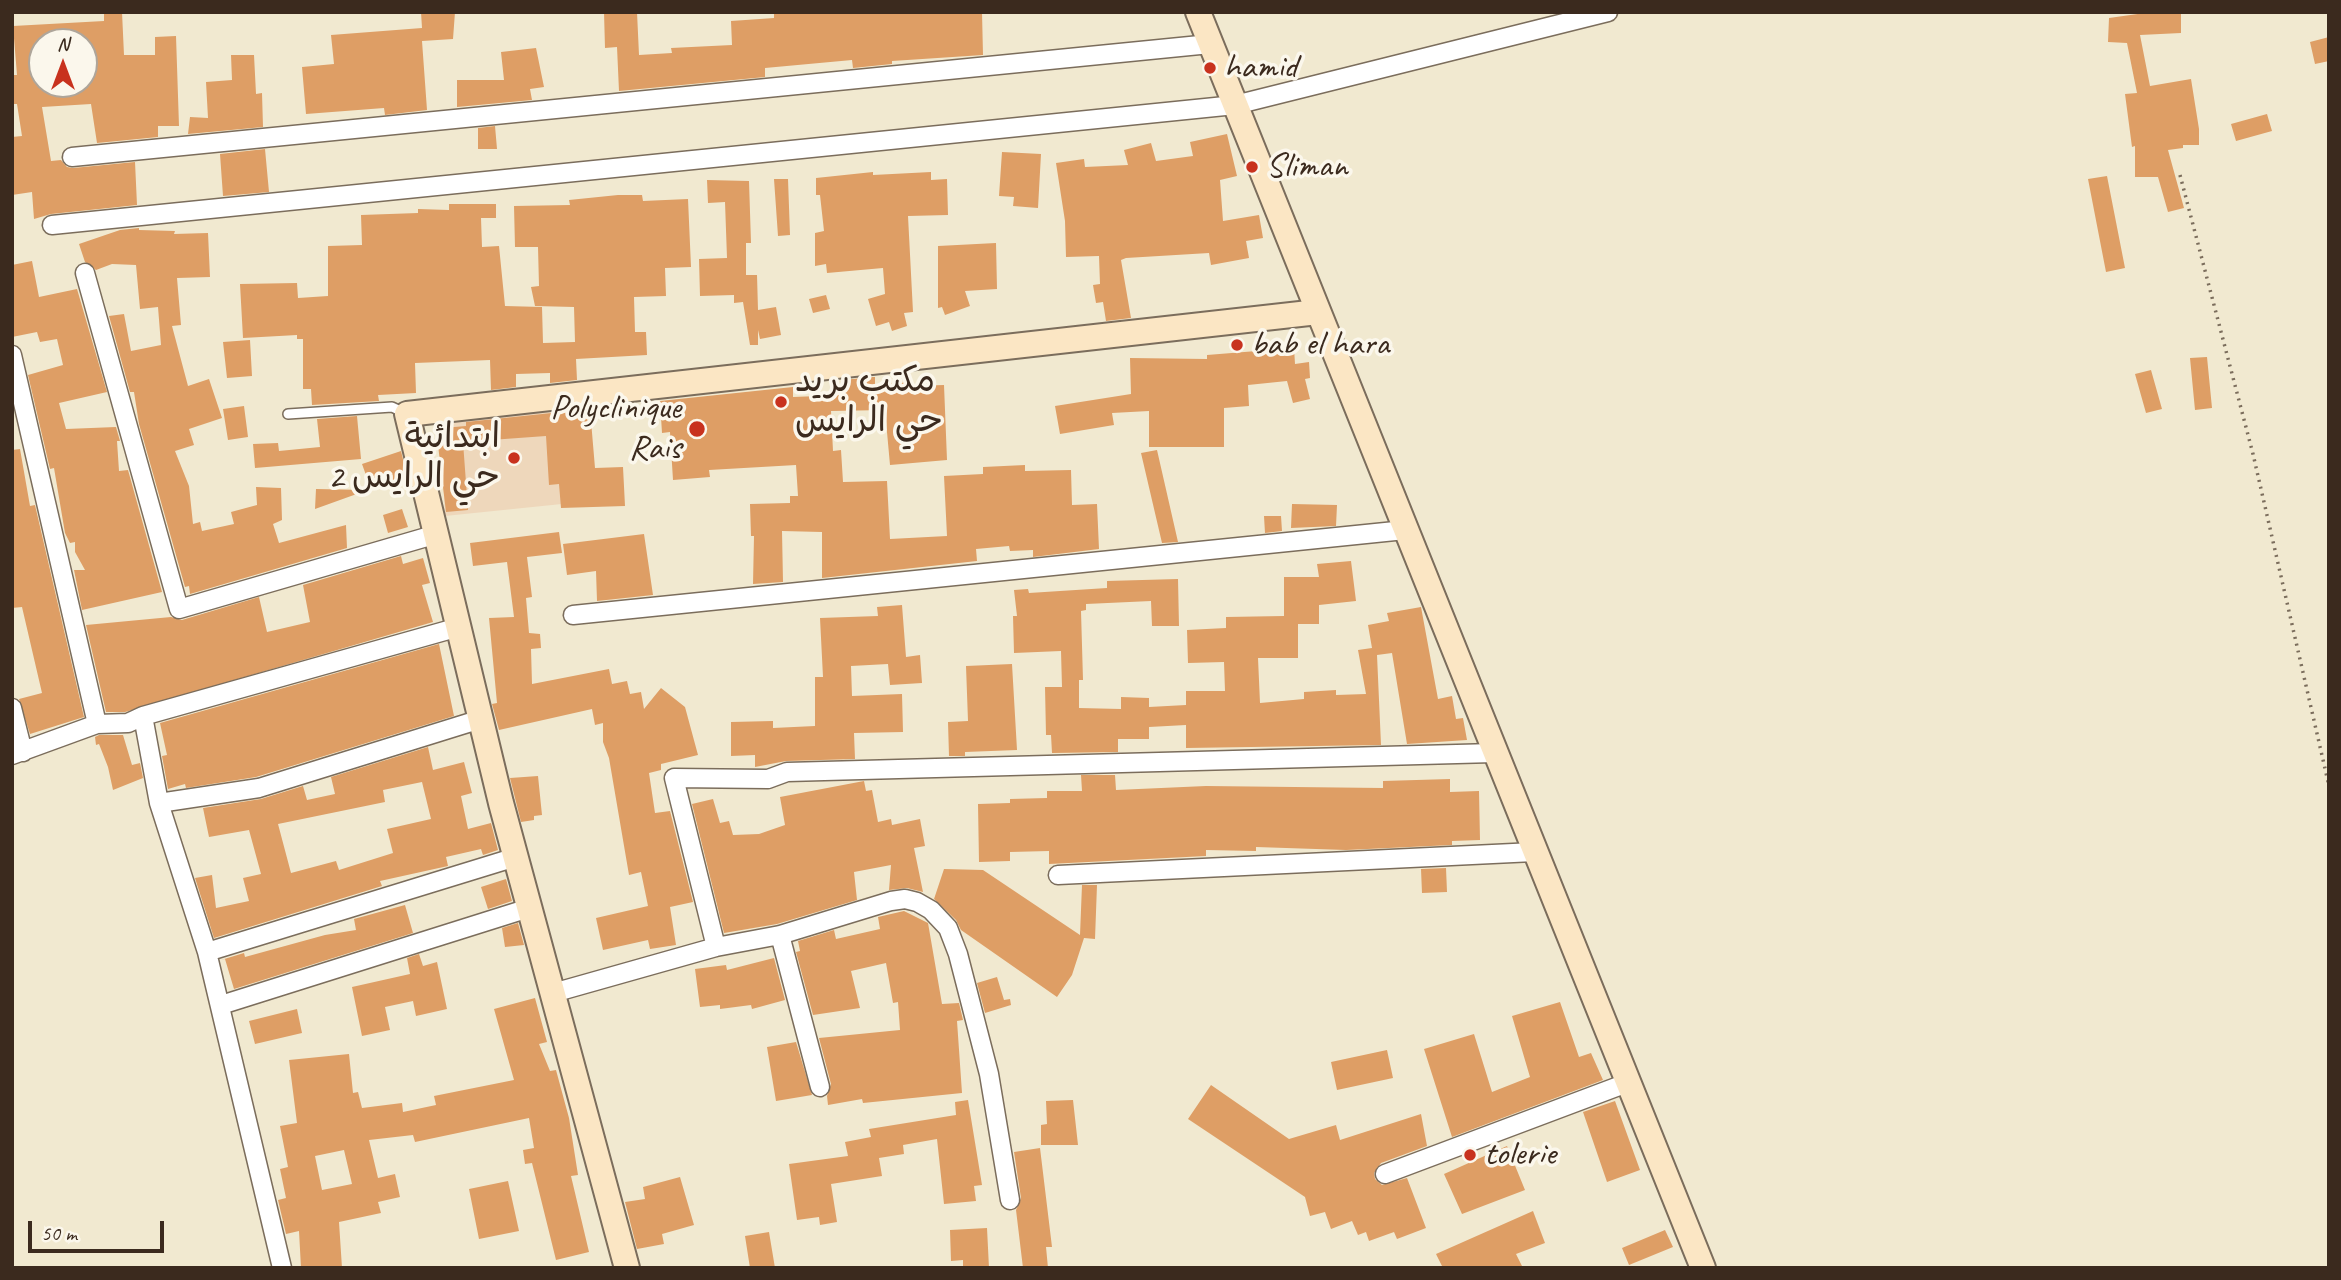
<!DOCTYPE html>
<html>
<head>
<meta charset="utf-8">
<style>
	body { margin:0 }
	#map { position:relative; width:2341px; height:1280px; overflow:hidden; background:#f1e9d0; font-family:Caveat,sans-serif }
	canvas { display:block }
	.frame { position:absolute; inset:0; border:14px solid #3b2a1e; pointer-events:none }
	.north { position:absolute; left:28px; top:28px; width:70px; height:70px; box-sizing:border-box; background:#fbf7ec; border:2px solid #aea59a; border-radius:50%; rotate:0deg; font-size:19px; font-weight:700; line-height:28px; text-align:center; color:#3b2a1e }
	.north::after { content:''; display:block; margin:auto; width:24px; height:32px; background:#c8321e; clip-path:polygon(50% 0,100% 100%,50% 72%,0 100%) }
	.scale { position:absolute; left:28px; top:1221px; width:136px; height:32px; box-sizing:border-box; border:4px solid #3b2a1e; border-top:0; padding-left:9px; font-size:21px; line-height:24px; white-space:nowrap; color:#3b2a1e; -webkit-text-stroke:5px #fbf7ec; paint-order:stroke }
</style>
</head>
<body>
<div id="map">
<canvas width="2341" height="1280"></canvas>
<div class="frame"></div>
<div class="north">N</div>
<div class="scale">50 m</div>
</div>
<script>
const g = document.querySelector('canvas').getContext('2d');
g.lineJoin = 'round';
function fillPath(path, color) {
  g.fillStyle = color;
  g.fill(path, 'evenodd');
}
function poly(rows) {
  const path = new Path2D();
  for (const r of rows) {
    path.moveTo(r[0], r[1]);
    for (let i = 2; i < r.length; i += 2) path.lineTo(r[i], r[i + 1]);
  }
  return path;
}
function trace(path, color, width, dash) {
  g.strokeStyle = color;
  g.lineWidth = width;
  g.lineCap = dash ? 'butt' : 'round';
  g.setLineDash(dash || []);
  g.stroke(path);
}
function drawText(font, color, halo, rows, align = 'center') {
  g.font = font + ' Caveat,"Playpen Sans Arabic",sans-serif';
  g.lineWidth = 7;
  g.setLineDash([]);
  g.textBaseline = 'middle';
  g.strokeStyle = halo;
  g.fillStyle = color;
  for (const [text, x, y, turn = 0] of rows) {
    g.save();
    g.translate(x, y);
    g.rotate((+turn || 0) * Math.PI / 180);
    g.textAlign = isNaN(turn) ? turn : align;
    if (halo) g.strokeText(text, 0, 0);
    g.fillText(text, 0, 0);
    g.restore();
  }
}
fillPath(poly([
	[579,402,591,501,445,516,440,415]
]), '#eed7bb');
fillPath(poly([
	[122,12,124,55,155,55,155,37,176,36,179,126,158,126,158,137,97,143,91,104,42,107,51,161,61,160,67,167,73,168,135,162,137,205,51,214,34,219,32,192,12,195,12,137,22,136,17,104,14,104,13,75,17,75,13,26,104,21,104,14],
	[42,42,84,42,84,84,42,84],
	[421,12,455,12,453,39,422,41,427,110,385,115,384,108,306,114,302,67,334,64,331,35,422,28],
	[604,12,637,12,639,55,672,53,671,48,732,45,731,21,774,18,774,12,982,12,983,55,892,61,892,64,853,68,852,60,765,68,765,77,619,91,617,47,605,48],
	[2152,12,2181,12,2181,33,2140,35,2150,86,2191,79,2199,129,2199,145,2183,145,2183,148,2168,150,2184,208,2168,212,2158,177,2135,177,2135,146,2132,147,2125,94,2137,93,2127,43,2108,42,2109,18],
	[2329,37,2329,61,2315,64,2310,42],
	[536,48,544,87,530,89,532,100,457,107,457,80,504,80,501,52],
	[231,55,254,55,256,94,262,93,263,127,188,134,190,117,208,118,206,82,232,80],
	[2267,114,2272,131,2236,141,2231,124],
	[495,126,497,149,478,149,478,128],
	[1227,134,1237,176,1220,180,1223,221,1259,215,1263,238,1246,241,1249,258,1211,265,1209,253,1126,258,1121,260,1131,318,1106,321,1103,302,1096,303,1093,285,1100,284,1099,256,1066,257,1065,221,1056,163,1084,159,1085,167,1128,165,1124,150,1151,143,1156,161,1193,156,1190,142],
	[265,149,269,192,223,196,220,154],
	[1002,152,1041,154,1038,208,1013,206,1014,197,999,196],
	[873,172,873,175,931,172,931,180,947,179,948,215,908,216,913,312,904,313,907,326,892,331,889,322,876,326,868,299,885,294,883,268,827,273,826,264,815,266,815,233,824,231,820,195,816,195,816,178],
	[2107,176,2125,268,2106,272,2088,179],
	[774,179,788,179,790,235,778,236],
	[707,180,749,181,751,243,746,243,746,275,757,275,758,310,776,307,781,335,760,339,758,330,758,345,750,345,743,302,734,303,734,295,700,296,699,259,727,258,725,202,708,203],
	[618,195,642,195,643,201,688,199,691,267,665,268,666,296,634,297,635,332,646,332,647,355,576,359,577,380,550,383,550,373,516,374,516,387,491,390,490,360,415,363,416,393,378,395,379,401,312,405,311,389,303,389,303,339,297,339,297,335,243,338,240,284,297,283,298,298,328,296,328,246,362,245,361,215,418,213,418,209,449,210,449,204,496,204,496,218,481,218,482,247,499,246,505,306,542,307,543,343,575,342,574,307,535,306,531,287,539,286,538,247,515,247,514,206,570,205,569,200],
	[139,228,139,230,175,231,174,234,208,233,210,277,177,278,181,325,172,326,188,386,209,379,222,418,189,429,194,445,175,451,189,486,193,524,200,522,202,531,234,524,231,512,257,505,256,487,281,488,282,520,273,524,279,543,346,525,347,548,190,594,189,586,185,587,139,424,134,392,130,392,109,316,124,314,131,351,161,345,158,307,140,309,136,265,112,264,96,270,85,262,79,244,120,230],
	[996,243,997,289,965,291,970,306,945,315,942,307,938,308,938,246],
	[32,261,39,297,77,289,107,392,59,403,66,429,116,427,120,441,117,441,119,471,128,470,162,592,82,610,74,570,85,570,75,552,75,542,70,543,65,533,54,468,50,469,28,375,63,365,57,339,40,342,37,332,12,337,12,265],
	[826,295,830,309,813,313,809,299],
	[250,340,252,376,227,378,223,342],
	[1294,348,1295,364,1309,362,1310,378,1305,379,1310,399,1293,403,1287,381,1248,385,1249,406,1224,408,1224,447,1149,447,1149,411,1112,413,1114,425,1060,434,1055,406,1131,394,1130,358,1207,359,1207,355],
	[2207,357,2212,408,2195,410,2190,358],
	[2151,370,2162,409,2146,413,2135,374],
	[872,377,875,377,875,385,912,382,912,386,944,385,947,460,890,465,885,410,831,411,833,451,841,450,843,482,887,481,890,539,947,536,944,476,983,474,983,467,1025,465,1025,471,1071,470,1072,505,1097,504,1099,549,1033,557,1033,550,1010,551,1009,546,976,549,977,561,822,578,822,532,782,531,783,582,753,584,754,536,751,536,750,504,790,503,790,496,798,496,796,465,709,470,710,477,673,480,670,432,662,433,660,401,793,387,793,397,844,395,843,380],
	[244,406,248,437,228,440,223,409],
	[590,409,595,468,623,467,625,506,561,508,559,484,549,485,546,436,463,442,468,510,446,512,438,445,444,444,443,428,466,426,466,422],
	[357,416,361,459,255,468,253,444,278,443,279,451,320,447,317,419],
	[20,449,30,506,35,505,84,717,30,734,19,699,42,693,22,607,12,608,12,450],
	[1157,450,1178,542,1162,543,1141,453],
	[401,451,407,476,371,489,362,464],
	[316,489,365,490,365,491,315,509],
	[1292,504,1337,505,1336,526,1291,528],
	[402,509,408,527,388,533,383,515],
	[1264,516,1281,516,1282,531,1265,533],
	[559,532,562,553,527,557,532,597,526,598,529,633,540,634,541,648,531,649,532,684,609,669,612,684,627,681,630,694,641,692,644,709,661,688,685,707,698,755,661,764,661,770,649,773,655,813,670,811,693,902,670,907,676,945,650,949,648,940,603,950,596,918,648,906,641,872,629,875,609,758,603,742,603,723,595,725,592,709,499,730,492,704,497,703,489,618,514,617,507,562,473,566,470,543],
	[644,534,653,595,597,601,596,571,567,575,563,544],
	[401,556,403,564,423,558,430,583,422,585,433,622,125,712,106,712,86,625,171,617,182,620,259,597,267,632,310,622,303,585],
	[1351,561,1356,601,1319,605,1319,624,1298,624,1298,658,1258,658,1260,703,1304,699,1304,692,1336,690,1336,695,1366,694,1358,650,1372,648,1368,625,1389,621,1387,613,1421,607,1438,699,1452,696,1456,719,1463,718,1467,740,1407,744,1392,653,1377,655,1381,745,1186,748,1186,725,1149,727,1149,739,1118,739,1118,752,1052,753,1051,735,1046,735,1045,687,1062,687,1061,651,1014,653,1013,616,1017,616,1014,590,1028,589,1029,593,1107,588,1107,581,1178,579,1179,626,1152,626,1151,601,1086,604,1086,610,1081,611,1083,680,1079,680,1079,708,1121,709,1121,697,1149,698,1149,707,1186,705,1186,691,1225,691,1224,662,1188,663,1187,630,1226,628,1226,617,1284,616,1284,577,1319,577,1317,564],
	[902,605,906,657,920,655,922,683,890,685,888,664,851,666,852,696,902,694,903,732,854,733,855,759,786,761,755,767,755,755,731,756,731,722,773,721,773,728,815,726,815,677,823,677,820,618,878,616,877,607],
	[439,644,454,716,256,777,186,788,185,784,168,789,162,756,167,755,160,723],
	[1012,664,1017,750,965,752,965,756,949,756,948,722,968,721,966,666],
	[99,735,123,735,132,765,140,763,143,778,113,790,108,767,99,744,96,745,95,737],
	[428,747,433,770,464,762,472,793,461,796,468,829,491,823,498,850,483,855,481,849,446,857,448,866,380,881,382,886,214,938,195,878,212,875,216,908,249,901,243,878,261,874,249,830,209,837,203,808,261,799,303,786,307,800,335,794,331,777],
	[422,782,431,819,387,829,393,853,339,870,336,861,291,873,278,824,385,802,383,790],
	[1081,775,1115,775,1116,790,1206,786,1383,788,1383,781,1450,779,1450,792,1479,791,1480,840,1452,841,1452,845,1346,850,1256,847,1256,851,1206,850,1206,856,1049,864,1049,851,1010,852,1010,861,979,862,978,804,1010,803,1010,799,1047,798,1047,791,1082,791],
	[538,776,542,815,534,816,534,820,521,822,510,778],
	[864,781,866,791,872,790,878,822,891,819,892,825,920,819,925,846,914,848,923,892,907,888,889,890,891,865,854,872,857,900,777,924,724,933,692,804,713,799,720,823,729,821,733,835,759,834,785,825,780,797],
	[1446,868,1447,892,1422,893,1421,869],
	[944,869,983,870,1080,935,1082,885,1097,885,1095,939,1084,938,1072,975,1057,997,961,930,956,920,934,899],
	[506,879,512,901,488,909,481,887],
	[405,905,413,933,234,989,225,959,221,960,244,953,245,957,325,935,356,930,354,919],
	[904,911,928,923,942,1004,959,1003,963,1020,957,1021,962,1093,863,1103,862,1099,828,1105,827,1096,831,1084,819,1038,900,1030,898,1002,893,1003,886,963,851,971,860,1008,813,1015,796,952,800,951,798,941,834,930,836,939,880,929,878,917],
	[518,923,524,945,505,947,502,928],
	[419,954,423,966,437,962,447,1009,416,1016,413,1001,385,1007,390,1030,362,1036,352,987,410,974,407,958],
	[774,958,785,1000,752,1009,751,1005,720,1009,720,1005,700,1007,695,969,726,965,727,970],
	[997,977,1004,1000,1010,999,1011,1005,985,1013,977,983],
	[535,998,547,1042,539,1044,550,1071,556,1070,569,1118,578,1175,571,1176,589,1252,556,1260,532,1163,525,1164,523,1150,534,1148,529,1118,415,1142,413,1135,369,1140,378,1178,395,1174,400,1197,378,1202,381,1213,339,1222,342,1268,301,1268,299,1231,286,1234,278,1200,286,1198,280,1169,288,1167,280,1126,297,1123,289,1060,349,1054,353,1093,358,1092,362,1108,402,1103,403,1112,436,1105,434,1096,514,1080,494,1009],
	[344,1150,352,1184,322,1190,315,1156],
	[1560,1002,1579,1057,1591,1053,1603,1080,1452,1137,1424,1049,1474,1034,1492,1092,1530,1077,1512,1016],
	[297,1009,302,1033,255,1044,249,1021],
	[796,1042,812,1095,776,1101,767,1047],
	[1387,1050,1393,1078,1337,1090,1331,1062],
	[1211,1085,1289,1139,1336,1125,1340,1140,1421,1114,1427,1146,1381,1163,1374,1173,1375,1179,1382,1185,1407,1178,1426,1228,1397,1239,1394,1232,1369,1241,1366,1232,1358,1235,1352,1221,1331,1229,1325,1212,1310,1216,1305,1197,1188,1119],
	[968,1100,982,1185,974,1186,976,1201,944,1204,937,1139,903,1145,904,1154,879,1158,882,1176,831,1184,837,1222,820,1225,819,1217,797,1220,789,1164,848,1156,845,1142,871,1137,869,1129,956,1115,955,1102],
	[1073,1100,1078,1145,1041,1145,1041,1125,1047,1124,1046,1101],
	[1615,1101,1640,1170,1607,1182,1583,1112],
	[1507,1146,1525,1190,1462,1214,1444,1174],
	[1040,1148,1052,1247,1046,1247,1048,1268,1023,1268,1016,1210,1021,1198,1014,1152],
	[680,1177,694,1225,662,1234,664,1244,637,1249,625,1202,645,1199,643,1187],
	[508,1181,519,1231,479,1239,469,1189],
	[1533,1211,1545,1243,1516,1254,1523,1268,1443,1268,1436,1254],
	[987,1228,989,1268,963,1268,963,1260,951,1261,950,1230],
	[1665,1230,1673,1247,1629,1265,1622,1248],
	[769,1232,775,1268,750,1268,745,1236]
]), '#de9e65');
const lane = poly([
	[288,414,392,407,407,414]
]);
const street = poly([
	[72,157,1210,44],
	[52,225,1235,105,1608,12],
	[85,273,179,609,437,534],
	[12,355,97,724],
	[573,615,1405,530],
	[12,708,23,752],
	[143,716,459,627],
	[12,755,97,724,128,723,143,716,159,803,207,952,282,1268],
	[159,803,259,788,481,719],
	[1058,875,1534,852],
	[780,935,820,1087],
	[716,947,674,778,768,779,787,772,1494,753],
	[207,952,516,857],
	[553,993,716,947,780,935,891,901,905,899,917,902,931,910,948,928,958,954,989,1074,1010,1200],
	[221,1005,529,908],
	[1385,1174,1627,1083]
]);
const secondary = poly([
	[1198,12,1703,1268],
	[627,1268,501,803,407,414,1318,312]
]);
trace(lane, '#7b6d5c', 12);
trace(street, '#7b6d5c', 21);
trace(secondary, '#7b6d5c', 28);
trace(poly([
	[2180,175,2253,454,2329,786]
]), '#7b6d5c', 3.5, [2, 5]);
trace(lane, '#fff', 9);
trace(street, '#fff', 18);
trace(secondary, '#fbe6c4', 24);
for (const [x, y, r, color] of [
	[1210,68,7,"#c8321e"],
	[1252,167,7,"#c8321e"],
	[1237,345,7,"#c8321e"],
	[781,402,7,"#c8321e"],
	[697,429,9,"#c8321e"],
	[514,458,7,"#c8321e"],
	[1470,1155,7,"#c8321e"]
]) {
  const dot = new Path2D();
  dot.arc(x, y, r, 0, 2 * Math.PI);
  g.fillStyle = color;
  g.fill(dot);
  trace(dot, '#fbf7ec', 2.5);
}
drawText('35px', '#3b2a1e', '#fbf7ec', [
	["hamid",1224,68],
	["Sliman",1266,167],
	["bab el hara",1251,345],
	["مكتب بريد",795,382],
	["حي الرايس",795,422],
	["Polyclinique",681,409,"right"],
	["Rais",681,449,"right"],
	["ابتدائية",500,438,"right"],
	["حي الرايس 2",500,478,"right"],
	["tolerie",1484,1155]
], 'left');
</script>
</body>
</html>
